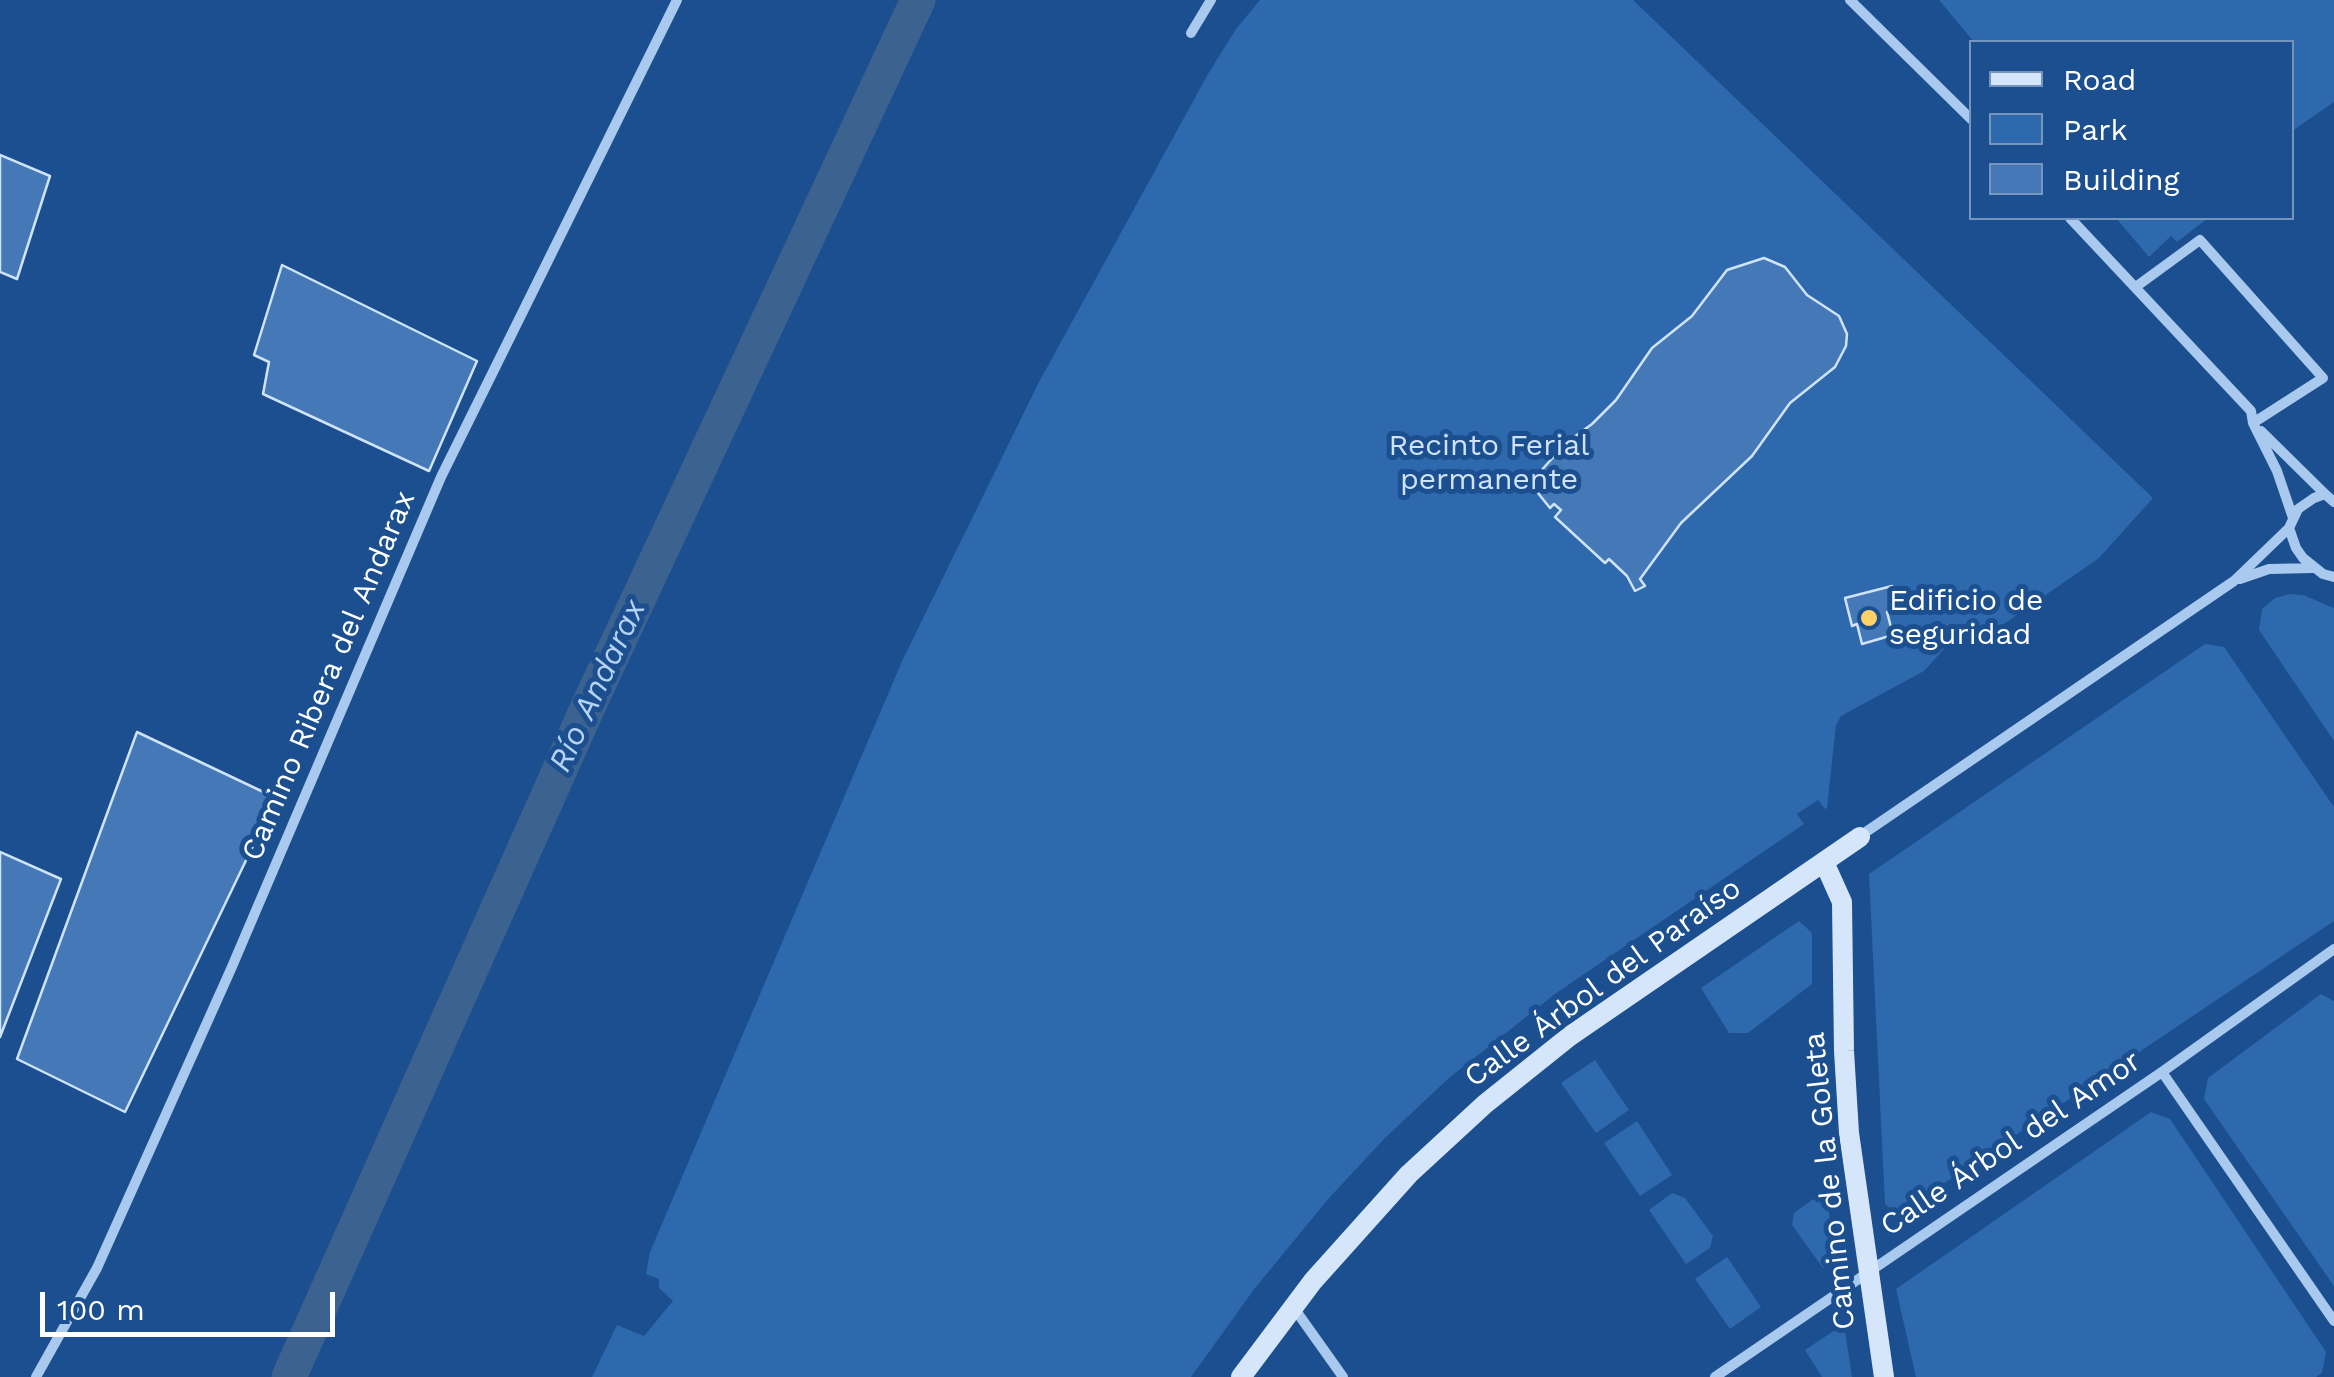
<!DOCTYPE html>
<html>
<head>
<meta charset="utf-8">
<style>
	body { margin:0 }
	#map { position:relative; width:2334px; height:1377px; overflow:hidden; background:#1b4f8f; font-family:"Work Sans",sans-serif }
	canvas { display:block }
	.legend { position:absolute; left:1969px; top:40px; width:325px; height:180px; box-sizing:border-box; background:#1b4f8f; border:2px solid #7695bc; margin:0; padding:12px 18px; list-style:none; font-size:30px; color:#fff }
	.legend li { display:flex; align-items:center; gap:20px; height:50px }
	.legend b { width:50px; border:2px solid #7695bc }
	.scale { position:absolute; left:40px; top:1292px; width:295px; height:45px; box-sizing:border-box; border:5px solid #fff; border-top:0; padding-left:12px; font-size:30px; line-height:35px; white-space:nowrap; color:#fff; -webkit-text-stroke:8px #1b4f8f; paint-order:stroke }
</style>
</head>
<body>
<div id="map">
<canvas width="2334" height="1377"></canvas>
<ul class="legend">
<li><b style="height:12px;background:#d6e6fa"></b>Road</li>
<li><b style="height:28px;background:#2e69ad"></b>Park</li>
<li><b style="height:28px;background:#4478b7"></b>Building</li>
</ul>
<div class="scale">100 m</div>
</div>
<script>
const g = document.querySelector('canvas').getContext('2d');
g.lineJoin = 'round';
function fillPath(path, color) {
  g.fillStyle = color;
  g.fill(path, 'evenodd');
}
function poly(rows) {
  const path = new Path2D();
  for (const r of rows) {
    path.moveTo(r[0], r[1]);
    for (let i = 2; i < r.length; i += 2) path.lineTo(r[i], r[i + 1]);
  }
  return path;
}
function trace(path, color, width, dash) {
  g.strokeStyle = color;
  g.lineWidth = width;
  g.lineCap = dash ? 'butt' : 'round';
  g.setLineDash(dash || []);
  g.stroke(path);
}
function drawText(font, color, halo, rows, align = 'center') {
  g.font = font + ' "Work Sans",sans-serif';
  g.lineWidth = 10;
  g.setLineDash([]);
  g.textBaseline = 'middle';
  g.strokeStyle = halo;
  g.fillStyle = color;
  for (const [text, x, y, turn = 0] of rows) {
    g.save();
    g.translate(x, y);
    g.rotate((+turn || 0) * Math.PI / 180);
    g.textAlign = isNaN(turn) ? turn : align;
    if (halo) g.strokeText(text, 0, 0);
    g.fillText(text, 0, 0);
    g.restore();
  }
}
fillPath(poly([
	[1260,0,1633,0,2153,498,2099,558,1988,635,1954,638,1924,671,1841,716,1836,725,1827,808,1825,809,1818,800,1797,814,1804,824,1555,994,1449,1078,1385,1138,1330,1197,1255,1288,1191,1377,592,1377,617,1325,644,1336,673,1301,659,1288,659,1279,646,1274,650,1252,903,659,1039,382,1208,74,1236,29],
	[1939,0,2334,0,2334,102,2292,131,2292,42,1974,42],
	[2116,218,2208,218,2177,242,2171,236,2149,257],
	[2290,594,2303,595,2334,608,2334,741,2259,630,2262,609,2275,598],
	[2205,644,2224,647,2334,807,2334,921,1897,1215,1885,1204,1869,874],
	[1799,921,1812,933,1812,984,1748,1033,1729,1033,1701,988],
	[2321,994,2334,1001,2334,1286,2204,1099,2208,1078],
	[1595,1060,1629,1110,1596,1133,1561,1083],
	[2151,1112,2170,1119,2326,1352,2322,1373,2316,1377,1916,1377,1896,1289],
	[1637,1121,1672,1175,1640,1196,1604,1143],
	[1826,1190,1835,1258,1823,1268,1792,1225,1794,1213],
	[1672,1193,1685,1198,1713,1236,1710,1248,1686,1264,1649,1210],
	[1727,1257,1761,1307,1730,1329,1695,1279],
	[1844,1324,1852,1377,1822,1377,1805,1350]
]), '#2e69ad');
trace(poly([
	[289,1377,586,711,918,0]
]), '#3c6290', 35);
const building = poly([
	[0,155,50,176,17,279,0,272,0,155],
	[1764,258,1785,267,1807,295,1839,316,1847,334,1846,346,1835,367,1790,403,1752,456,1681,523,1640,579,1645,586,1635,591,1627,576,1609,559,1605,563,1555,517,1561,510,1554,504,1550,508,1530,483,1566,443,1592,424,1616,400,1652,348,1692,316,1727,270,1764,258],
	[282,265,477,361,429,471,263,394,269,362,254,355,282,265],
	[1892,586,1898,609,1887,612,1893,635,1862,644,1857,624,1852,626,1845,598,1892,586],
	[137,732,276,798,125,1112,17,1059,137,732],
	[0,852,61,879,0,1037,0,852]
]);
fillPath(building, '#4478b7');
trace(building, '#cfe3fa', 2.5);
trace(poly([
	[1850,0,1972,120],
	[1191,33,1211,0],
	[2070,218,2251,411,2253,423,2277,471,2293,518],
	[2137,286,2200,240,2323,378,2253,423],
	[2261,431,2325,494],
	[2334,502,2325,494,2314,498,2298,509,2289,528,2296,548,2303,558,2323,574,2334,577],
	[2240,579,2269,569,2313,568],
	[1860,836,2234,581,2289,528],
	[2162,1072,2334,1321],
	[1294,1308,1343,1377],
	[36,1377,97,1268,231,969,441,477,677,0],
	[1715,1377,2162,1072,2334,949]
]), '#a9c9ee', 10);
trace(poly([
	[1824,862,1842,902,1844,1051,1849,1133,1884,1377],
	[1241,1377,1313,1281,1409,1174,1485,1104,1570,1036,1860,837]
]), '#d6e6fa', 20);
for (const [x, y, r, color] of [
	[1869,618,10,"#ffd166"]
]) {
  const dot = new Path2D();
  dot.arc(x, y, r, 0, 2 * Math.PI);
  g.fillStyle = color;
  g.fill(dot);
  trace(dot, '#1b4f8f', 4);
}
drawText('30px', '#cfe3fa', '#1b4f8f', [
	["Recinto Ferial",1489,446],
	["permanente",1489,480]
]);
drawText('30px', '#fff', '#1b4f8f', [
	["Edificio de",1889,601],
	["seguridad",1889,635]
], 'left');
drawText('30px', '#fff', '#1b4f8f', [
	["Camino Ribera del Andarax",329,676,-67],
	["Calle Árbol del Paraíso",1603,983,-36],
	["Calle Árbol del Amor",2011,1144,-34],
	["Camino de la Goleta",1830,1181,-96]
]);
drawText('italic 32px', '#b5d3f5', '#1b4f8f', [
	["Río Andarax",598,686,-65]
]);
</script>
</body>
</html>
